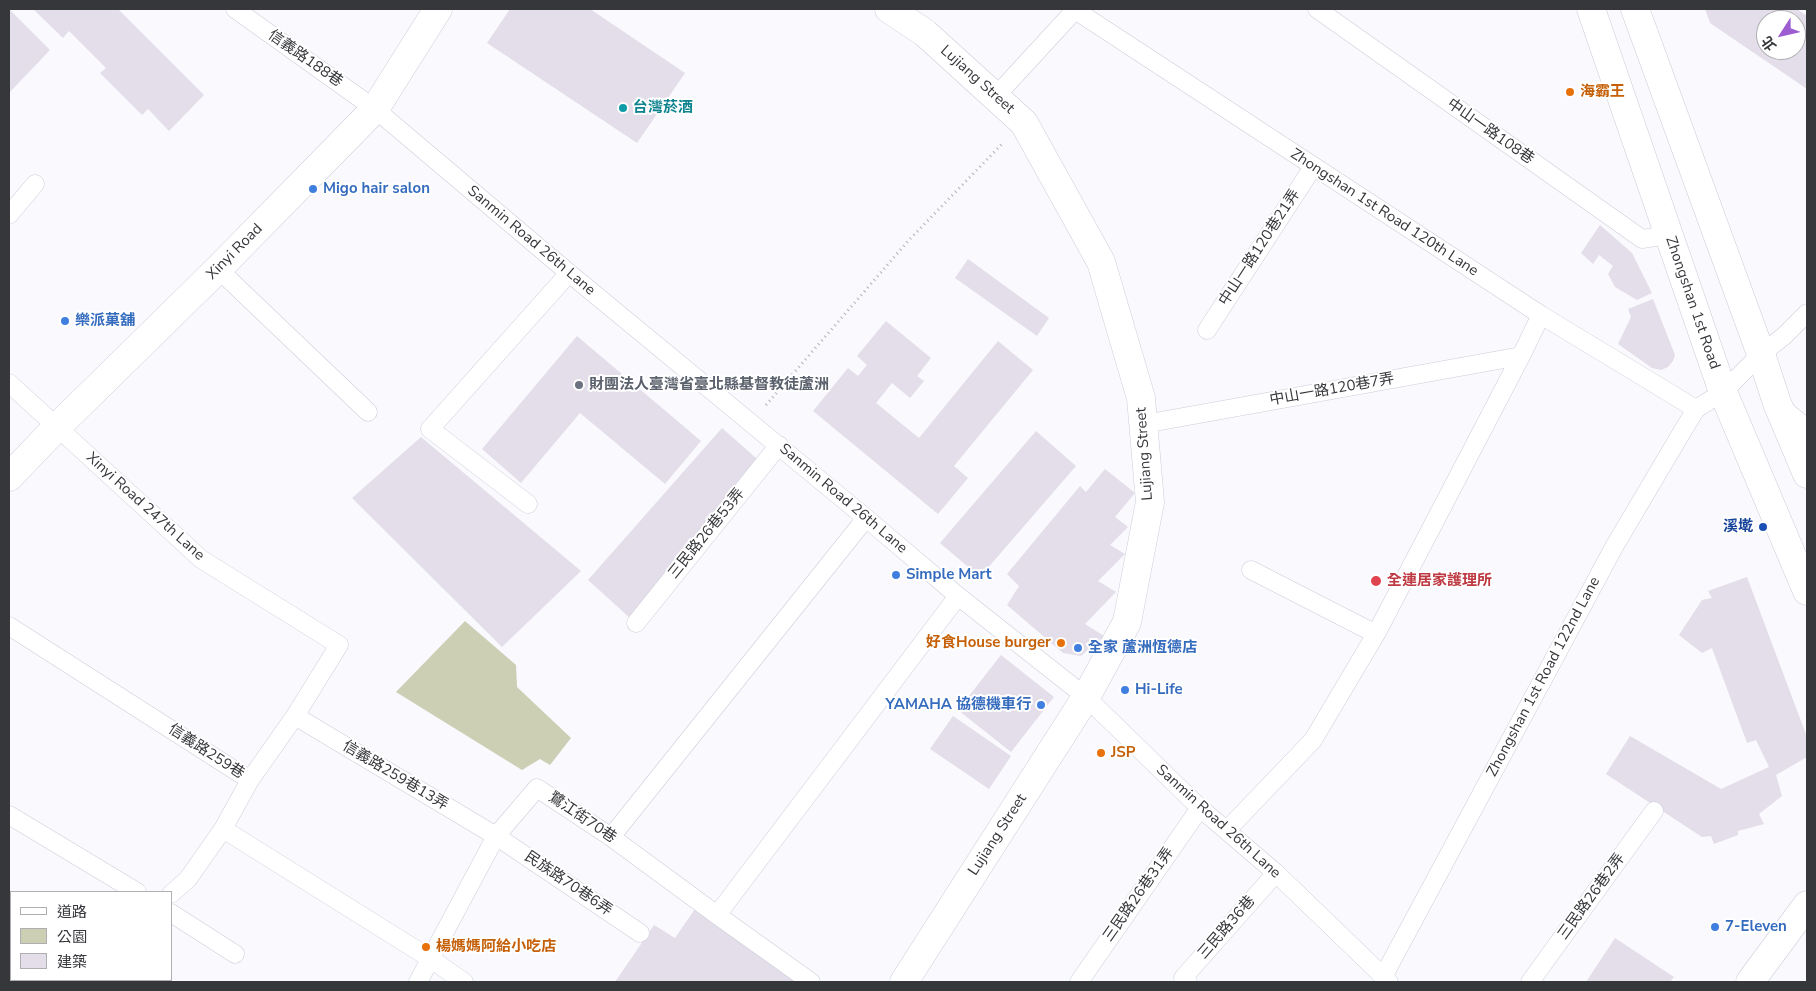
<!DOCTYPE html>
<html>
<head>
<meta charset="utf-8">
<style>
	body { margin:0 }
	#map { position:relative; width:1816px; height:991px; overflow:hidden; background:#f9f9fe; font-family:"Nunito Sans","Noto Sans TC",sans-serif }
	canvas { display:block }
	.frame { position:absolute; inset:0; border:10px solid #36373b; pointer-events:none }
	.legend { position:absolute; left:10px; top:891px; width:162px; height:90px; box-sizing:border-box; background:#fff; border:1px solid #afafb1; margin:0; padding:6px 9px; list-style:none; font-size:15px; color:#36373b }
	.legend li { display:flex; align-items:center; gap:10px; height:25px }
	.legend b { width:25px; border:1px solid #afafb1 }
	.north { position:absolute; left:1756px; top:10px; width:50px; height:50px; box-sizing:border-box; background:#fff; border:1px solid #afafb1; border-radius:50%; rotate:235deg; font-size:14px; font-weight:700; line-height:20px; text-align:center; color:#36373b }
	.north::after { content:''; display:block; margin:auto; width:18px; height:22px; background:#9e5cd1; clip-path:polygon(50% 0,100% 100%,50% 72%,0 100%) }
</style>
</head>
<body>
<div id="map">
<canvas width="1816" height="991"></canvas>
<div class="frame"></div>
<ul class="legend">
<li><b style="height:6px;background:#fff"></b>道路</li>
<li><b style="height:14px;background:#cccfb4"></b>公園</li>
<li><b style="height:14px;background:#e3dee9"></b>建築</li>
</ul>
<div class="north">北</div>
</div>
<script>
const g = document.querySelector('canvas').getContext('2d');
g.lineJoin = 'round';
function fillPath(path, color) {
  g.fillStyle = color;
  g.fill(path, 'evenodd');
}
function poly(rows) {
  const path = new Path2D();
  for (const r of rows) {
    path.moveTo(r[0], r[1]);
    for (let i = 2; i < r.length; i += 2) path.lineTo(r[i], r[i + 1]);
  }
  return path;
}
function trace(path, color, width, dash) {
  g.strokeStyle = color;
  g.lineWidth = width;
  g.lineCap = dash ? 'butt' : 'round';
  g.setLineDash(dash || []);
  g.stroke(path);
}
function drawText(font, color, halo, rows, align = 'center') {
  g.font = font + ' "Nunito Sans","Noto Sans TC",sans-serif';
  g.lineWidth = 4;
  g.setLineDash([]);
  g.textBaseline = 'middle';
  g.strokeStyle = halo;
  g.fillStyle = color;
  for (const [text, x, y, turn = 0] of rows) {
    g.save();
    g.translate(x, y);
    g.rotate((+turn || 0) * Math.PI / 180);
    g.textAlign = isNaN(turn) ? turn : align;
    if (halo) g.strokeText(text, 0, 0);
    g.fillText(text, 0, 0);
    g.restore();
  }
}
fillPath(poly([
	[465,621,516,665,517,687,571,738,550,765,540,759,522,770,396,692]
]), '#cccfb4');
fillPath(poly([
	[9,9,50,50,9,93],
	[33,9,118,9,204,95,169,131,148,109,142,115,100,73,106,68,69,31,63,38],
	[510,9,590,9,685,73,637,143,487,43],
	[1705,9,1797,9,1807,16,1807,89,1710,23],
	[1766,20,1796,20,1796,50,1766,50],
	[1600,225,1632,253,1652,293,1637,300,1615,287,1608,274,1613,266,1599,255,1593,264,1581,253],
	[968,259,1049,318,1037,336,955,278],
	[1653,299,1675,355,1673,361,1668,367,1661,370,1652,368,1618,344,1631,317,1628,309],
	[886,321,931,358,917,376,924,381,910,398,892,383,876,403,919,438,998,341,1033,370,954,466,968,478,938,514,813,411,848,368,858,376,867,365,857,356],
	[577,336,701,441,665,484,580,413,521,483,482,449],
	[722,428,764,465,630,618,588,580],
	[1036,431,1076,466,980,577,940,543],
	[421,437,581,571,502,647,352,498],
	[1105,469,1135,493,1115,517,1128,527,1110,545,1125,554,1098,581,1116,592,1085,624,1104,636,1081,656,1063,653,1007,605,1019,586,1007,574,1080,486,1086,492],
	[1747,577,1807,737,1807,757,1776,775,1782,796,1759,814,1764,824,1738,831,1738,835,1714,844,1711,836,1702,837,1606,774,1630,736,1721,789,1769,767,1756,740,1747,743,1712,648,1702,653,1679,635,1702,600,1712,598,1708,591],
	[1001,655,1054,697,1011,752,958,710],
	[953,716,1011,756,989,789,930,749],
	[697,906,807,982,615,982,654,925,675,938],
	[1615,938,1674,977,1670,982,1586,982]
]), '#e3dee9');
const lane = poly([
	[235,9,375,109,569,273,866,518,958,596,1086,697,1200,808,1276,873,1389,982],
	[1317,9,1642,239,1668,235],
	[1075,10,1541,315,1696,409],
	[996,96,1076,9],
	[9,215,35,184],
	[218,269,368,412],
	[1207,330,1313,167],
	[9,383,201,559,339,645,295,716,250,780],
	[1781,407,1807,428],
	[1144,424,1521,356,1541,315],
	[528,504,430,429,569,273],
	[1251,570,1376,634],
	[636,623,779,445],
	[9,626,250,780,223,829,431,959,464,982],
	[295,716,496,836,640,933],
	[9,815,137,892],
	[1227,830,1313,740,1376,634,1521,356],
	[611,837,866,518],
	[171,894,188,879,223,829],
	[171,913,235,954],
	[717,915,958,596],
	[1383,977,1614,547,1682,432,1696,409,1723,392,1761,354,1784,336,1807,313],
	[118,982,119,980],
	[418,982,496,836,537,788,611,837,717,915,811,982],
	[1079,982,1200,808],
	[1188,982,1183,978,1276,873],
	[1530,982,1654,811]
]);
const street = poly([
	[889,9,925,33,1024,123,1101,262,1141,398,1150,502,1127,622,1086,697,904,982]
]);
const secondary = poly([
	[1591,9,1723,392,1807,591],
	[1635,9,1761,354,1777,403,1807,474],
	[9,477,56,428,218,269,375,109,438,9],
	[1750,982,1807,905]
]);
trace(lane, '#cccdd9', 19);
trace(street, '#cccdd9', 29);
trace(secondary, '#cccdd9', 29);
trace(poly([
	[766,405,909,240,1002,144]
]), '#b1b2b6', 3, [1, 4]);
trace(lane, '#fff', 18);
trace(street, '#fff', 28);
trace(secondary, '#fff', 28);
for (const [x, y, r, color] of [
	[1570,92,5,"#e8710a"],
	[623,108,5,"#0f9aa8"],
	[313,189,5,"#3f7fe0"],
	[65,321,5,"#3f7fe0"],
	[579,385,5,"#6b7280"],
	[1763,527,5,"#1a4fb4"],
	[896,575,5,"#3f7fe0"],
	[1376,581,6,"#e0444e"],
	[1061,643,5,"#e8710a"],
	[1078,648,5,"#3f7fe0"],
	[1125,690,5,"#3f7fe0"],
	[1041,705,5,"#3f7fe0"],
	[1101,753,5,"#e8710a"],
	[1715,927,5,"#3f7fe0"],
	[426,947,5,"#e8710a"]
]) {
  const dot = new Path2D();
  dot.arc(x, y, r, 0, 2 * Math.PI);
  g.fillStyle = color;
  g.fill(dot);
  trace(dot, '#fff', 2);
}
drawText('15px', '#36373b', '#fff', [
	["信義路188巷",305,59,35],
	["Lujiang Street",977,80,42],
	["中山一路108巷",1490,132,35],
	["Zhongshan 1st Road 120th Lane",1384,213,33],
	["Sanmin Road 26th Lane",531,241,40],
	["中山一路120巷21弄",1260,248,-57],
	["Xinyi Road",235,252,-45],
	["Zhongshan 1st Road",1692,303,71],
	["中山一路120巷7弄",1332,390,-10],
	["Lujiang Street",1145,454,-94],
	["Sanmin Road 26th Lane",843,499,40],
	["Xinyi Road 247th Lane",145,507,42],
	["三民路26巷53弄",707,534,-51],
	["Zhongshan 1st Road 122nd Lane",1544,677,-62],
	["信義路259巷",206,752,33],
	["信義路259巷13弄",395,776,31],
	["鷺江街70巷",582,818,34],
	["Sanmin Road 26th Lane",1218,822,42],
	["Lujiang Street",998,835,-57],
	["民族路70巷6弄",568,884,34],
	["三民路26巷31弄",1139,895,-55],
	["三民路26巷2弄",1592,897,-54],
	["三民路36巷",1227,928,-49]
]);
drawText('bold 15px', '#c56008', '#fff', [
	["海霸王",1580,92],
	["好食House burger",1051,643,"right"],
	["JSP",1111,753],
	["楊媽媽阿給小吃店",436,947]
], 'left');
drawText('bold 15px', '#0d838f', '#fff', [
	["台灣菸酒",633,108]
], 'left');
drawText('bold 15px', '#366cbe', '#fff', [
	["Migo hair salon",323,189],
	["樂派菓舖",75,321],
	["Simple Mart",906,575],
	["全家 蘆洲恆德店",1088,648],
	["Hi-Life",1135,690],
	["YAMAHA 協德機車行",1031,705,"right"],
	["7-Eleven",1725,927]
], 'left');
drawText('bold 15px', '#5b616d', '#fff', [
	["財團法人臺灣省臺北縣基督教徒蘆洲",589,385]
], 'left');
drawText('bold 15px', '#164399', '#fff', [
	["溪墘",1753,527]
], 'right');
drawText('bold 15px', '#be3a42', '#fff', [
	["全連居家護理所",1387,581]
], 'left');
</script>
</body>
</html>
